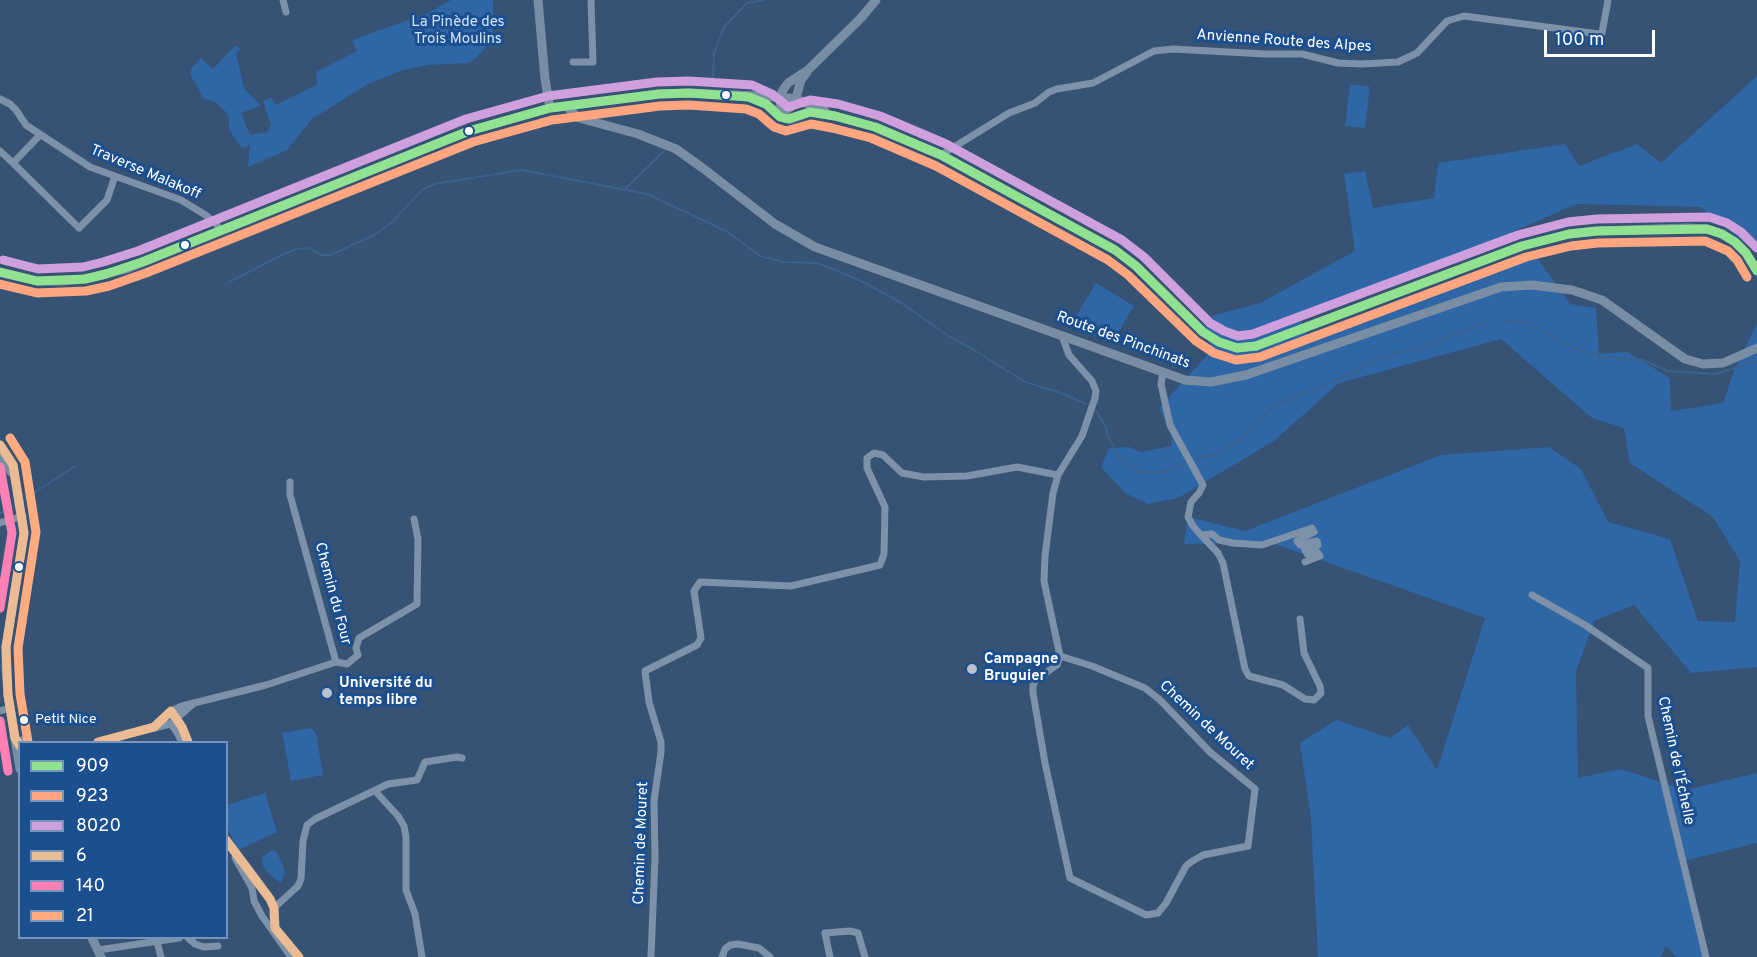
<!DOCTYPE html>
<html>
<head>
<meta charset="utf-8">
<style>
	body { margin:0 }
	#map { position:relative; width:1757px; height:957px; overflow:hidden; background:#365274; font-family:Overpass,sans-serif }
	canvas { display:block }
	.legend { position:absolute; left:18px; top:741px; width:210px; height:198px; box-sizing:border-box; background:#1b4f8f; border:2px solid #7695bc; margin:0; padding:8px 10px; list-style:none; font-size:18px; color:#fff }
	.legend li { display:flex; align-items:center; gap:12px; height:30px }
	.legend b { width:30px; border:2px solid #7695bc }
	.scale { position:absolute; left:1544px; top:30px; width:111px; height:27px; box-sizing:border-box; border:3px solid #fff; border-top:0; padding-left:8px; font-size:18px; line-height:21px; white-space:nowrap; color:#fff; -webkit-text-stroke:4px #1b4f8f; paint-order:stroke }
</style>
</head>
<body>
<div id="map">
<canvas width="1757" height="957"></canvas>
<ul class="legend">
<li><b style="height:8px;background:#90e190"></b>909</li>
<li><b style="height:8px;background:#ffa580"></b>923</li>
<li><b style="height:8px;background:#d0a0de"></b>8020</li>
<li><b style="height:8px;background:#ebbc93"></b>6</li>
<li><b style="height:8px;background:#ff80b5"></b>140</li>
<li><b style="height:8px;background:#ffad80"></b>21</li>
</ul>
<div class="scale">100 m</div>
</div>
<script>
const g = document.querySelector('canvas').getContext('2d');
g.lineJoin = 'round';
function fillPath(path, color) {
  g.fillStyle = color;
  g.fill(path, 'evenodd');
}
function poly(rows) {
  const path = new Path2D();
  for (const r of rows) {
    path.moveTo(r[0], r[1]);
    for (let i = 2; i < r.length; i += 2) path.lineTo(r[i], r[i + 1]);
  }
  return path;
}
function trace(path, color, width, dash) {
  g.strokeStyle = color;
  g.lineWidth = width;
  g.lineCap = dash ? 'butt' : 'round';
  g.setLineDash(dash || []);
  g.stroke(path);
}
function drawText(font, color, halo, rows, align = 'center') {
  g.font = font + ' Overpass,sans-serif';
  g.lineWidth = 6;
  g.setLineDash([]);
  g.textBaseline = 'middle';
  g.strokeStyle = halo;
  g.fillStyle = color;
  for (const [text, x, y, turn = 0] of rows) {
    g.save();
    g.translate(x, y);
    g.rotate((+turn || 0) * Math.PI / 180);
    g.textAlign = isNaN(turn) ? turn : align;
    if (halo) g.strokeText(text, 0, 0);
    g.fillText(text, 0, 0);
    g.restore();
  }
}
fillPath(poly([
	[451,0,493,0,493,39,476,58,469,63,429,65,403,70,368,84,312,119,287,150,248,167,250,145,242,148,229,130,229,118,225,111,215,102,204,99,191,76,191,69,201,58,213,69,235,46,241,49,236,53,244,88,261,106,241,113,250,135,267,132,271,125,263,101,271,97,276,105,317,85,316,72,357,51,352,40,428,13],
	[1757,76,1757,253,1701,207,1577,204,1431,267,1299,317,1307,335,1533,252,1570,304,1596,308,1599,354,1627,352,1670,378,1671,411,1723,403,1735,368,1757,324,1757,667,1691,673,1634,605,1594,621,1576,672,1578,778,1621,769,1685,790,1757,773,1757,843,1683,861,1707,957,1677,957,1666,946,1660,957,1318,957,1311,819,1300,743,1336,720,1390,738,1408,725,1437,770,1485,618,1272,543,1184,544,1188,517,1245,531,1441,455,1549,447,1581,469,1608,522,1670,539,1698,621,1735,622,1740,561,1713,517,1630,463,1624,428,1592,418,1501,339,1339,383,1274,441,1178,498,1148,504,1125,493,1101,467,1109,448,1129,447,1141,452,1172,446,1171,431,1159,408,1212,350,1204,318,1260,303,1355,251,1344,174,1365,171,1373,208,1434,198,1438,163,1565,144,1579,166,1637,144,1661,163],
	[1350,84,1370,87,1365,128,1345,126],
	[1096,283,1134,306,1114,339,1076,316],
	[311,728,316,733,323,775,291,781,282,733],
	[265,793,277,832,238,850,227,827,227,805],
	[272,850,277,852,285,871,281,883,270,875,263,866,262,857]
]), '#2f66a5');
trace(poly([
	[713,78,714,53,724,27,747,3,764,0],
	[626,188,664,151],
	[229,282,284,254,296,249,308,248,322,255,331,255,374,235,391,223,422,190,434,184,522,170,647,194,726,231,760,256,784,262,817,263,838,271,865,283,900,302,950,337,974,350,1025,382,1064,394,1086,404],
	[1504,321,1529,323,1571,347,1601,357,1643,360,1667,371,1715,374,1757,362],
	[1096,411,1105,425,1108,436,1119,457,1139,471,1156,473,1172,469,1189,461],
	[1197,459,1223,452,1238,440,1275,405,1351,374,1381,358,1429,345,1486,322],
	[23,500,75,466],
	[0,513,15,505]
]), '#3b618d', 2);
trace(poly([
	[283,0,286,12],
	[573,62,593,62,591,0],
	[0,99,10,104,16,110,26,125,90,167,181,200,207,216,217,225,220,231],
	[40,135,13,163,79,228,107,200,115,176],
	[0,151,13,163],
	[941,155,1009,113,1035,103,1049,92,1057,89,1093,83,1154,51,1173,49,1265,54,1302,54,1338,63,1362,64,1398,62,1417,53,1447,21,1464,16,1599,34,1602,33,1608,0],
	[1163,373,1161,384,1170,425,1203,485,1199,493,1191,502,1188,517,1193,526,1201,535,1212,534,1219,540,1233,543,1262,545,1312,528,1314,532,1297,541,1300,545,1317,541,1318,545,1305,550,1307,554,1317,552,1320,556,1305,562],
	[1058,475,1053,493,1045,556,1044,581,1060,656,1057,665,1036,680,1033,685,1033,693,1045,763,1070,878,1146,915,1158,913,1166,903,1186,866,1191,862,1203,855,1248,846,1255,789,1210,752,1160,700,1145,688,1092,666,1060,656],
	[0,523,23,516],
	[1201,535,1218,553,1223,563,1245,669,1249,676,1283,685,1305,699,1314,700,1321,693,1320,686,1304,653,1300,619],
	[1532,595,1585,625,1648,668,1648,716,1706,957],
	[336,662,347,664,358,655,356,648,359,638,417,604,418,539,414,519],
	[0,711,10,708],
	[174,715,188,742],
	[170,724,175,729,182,742],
	[154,727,171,711,182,706,266,685,336,662,290,495,290,482],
	[22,740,24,742],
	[98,742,170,724,193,704],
	[375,791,398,816,404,826,406,837,406,890,415,914,422,957],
	[226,839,270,899,274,908,273,916,275,928,299,957],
	[235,858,252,888,254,901,262,916,291,957],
	[274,908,298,886,301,879,303,841,307,825,315,819,388,784,417,780,425,762,457,757,462,758],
	[156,938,161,957],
	[188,938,195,944,204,947,218,946],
	[98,950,179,938],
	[651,957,655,858,654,801,661,752,661,742,649,702,645,671,697,645,701,638,694,591,700,582,791,586,880,565,884,554,885,507,867,468,867,458,874,453,883,455,902,473,924,477,967,476,1017,467,1058,475,1082,436,1095,398,1096,391,1092,381,1069,355,1062,336],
	[722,957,725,949,730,945,738,944,759,948,770,957],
	[830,957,825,933,850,931,858,933,865,957]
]), '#7d92a8', 7);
trace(poly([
	[538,0,545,79,550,108],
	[749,97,766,104,784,118,791,119,810,112,835,116,875,127,941,155,1115,250,1136,266,1203,332,1219,342,1237,348,1256,346,1522,246,1569,234,1597,231,1687,228,1707,229,1722,234,1735,242,1746,253,1757,271],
	[566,106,579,118,638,134,676,149,704,169,775,224,815,247,1185,380,1211,382,1246,375,1501,287,1532,285,1572,290,1602,300,1685,359,1703,364,1723,363,1757,348],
	[776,110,786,110,794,105,801,80,807,72],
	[786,117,781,107,780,97,783,90,788,83,808,70,861,18,876,0],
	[0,272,37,281,63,281,85,279,126,269,469,131,550,108,659,94,689,93,780,97,796,99,825,111],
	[0,445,13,465,24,533,6,647,6,669,8,695,20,769],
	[0,456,11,472],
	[92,938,101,957]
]), '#798da4', 9);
trace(poly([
	[0,272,37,281,85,279,106,274,142,262,469,131,550,108,659,94,689,93,749,97,766,104,780,117,788,119,810,112,835,116,875,127,941,155,1115,250,1136,266,1203,332,1219,342,1237,348,1256,346,1522,246,1569,234,1597,231,1707,229,1722,234,1735,242,1746,253,1757,271]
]), '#90e190', 9);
trace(poly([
	[0,284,37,293,86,291,109,286,146,273,473,142,552,120,660,106,689,105,746,109,759,114,774,127,786,131,811,124,832,128,871,138,936,166,1108,260,1128,275,1196,341,1214,353,1236,360,1260,357,1526,257,1571,246,1598,243,1705,241,1728,251,1737,260,1747,277]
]), '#ffa580', 9);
trace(poly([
	[3,260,38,269,83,267,103,262,138,251,466,119,548,96,657,82,689,81,752,85,772,94,788,107,810,100,838,104,880,116,946,144,1122,240,1144,257,1210,323,1224,331,1238,336,1253,334,1518,235,1568,222,1597,219,1709,217,1727,223,1741,232,1757,248]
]), '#d0a0de', 9);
trace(poly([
	[0,445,13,465,24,533,6,647,8,695,15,738,20,746],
	[98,742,154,727,171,711,182,727,188,742],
	[226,840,270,899,274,908,275,928,299,957]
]), '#ebbc93', 9);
trace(poly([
	[0,467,12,533,0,608],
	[0,721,8,771]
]), '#ff80b5', 9);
trace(poly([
	[10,438,25,462,36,532,18,648,20,694,28,742]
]), '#ffad80', 9);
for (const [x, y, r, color] of [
	[726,95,5,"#fff"],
	[469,131,5,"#fff"],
	[185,245,5,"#fff"],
	[19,567,5,"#fff"],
	[972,669,6,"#b9c2ce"],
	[327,693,6,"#b9c2ce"],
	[24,720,5,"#fff"]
]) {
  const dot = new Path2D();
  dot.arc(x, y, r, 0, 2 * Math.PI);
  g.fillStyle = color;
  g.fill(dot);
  trace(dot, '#1b4f8f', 2);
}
drawText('14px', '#fff', '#1b4f8f', [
	["Petit Nice",35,720]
], 'left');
drawText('15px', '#cfe3fa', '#1b4f8f', [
	["La Pinède des",458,23],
	["Trois Moulins",458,40]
]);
drawText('15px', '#fff', '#1b4f8f', [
	["Anvienne Route des Alpes",1284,42,4],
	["Traverse Malakoff",145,173,23],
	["Route des Pinchinats",1123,341,20],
	["Chemin du Four",332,594,75],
	["Chemin de Mouret",1206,726,43],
	["Chemin de l’Échelle",1675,761,78],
	["Chemin de Mouret",642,843,-88]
]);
drawText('bold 15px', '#fff', '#1b4f8f', [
	["Campagne",984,660],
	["Bruguier",984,677],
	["Université du",339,684],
	["temps libre",339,701]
], 'left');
</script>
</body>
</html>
